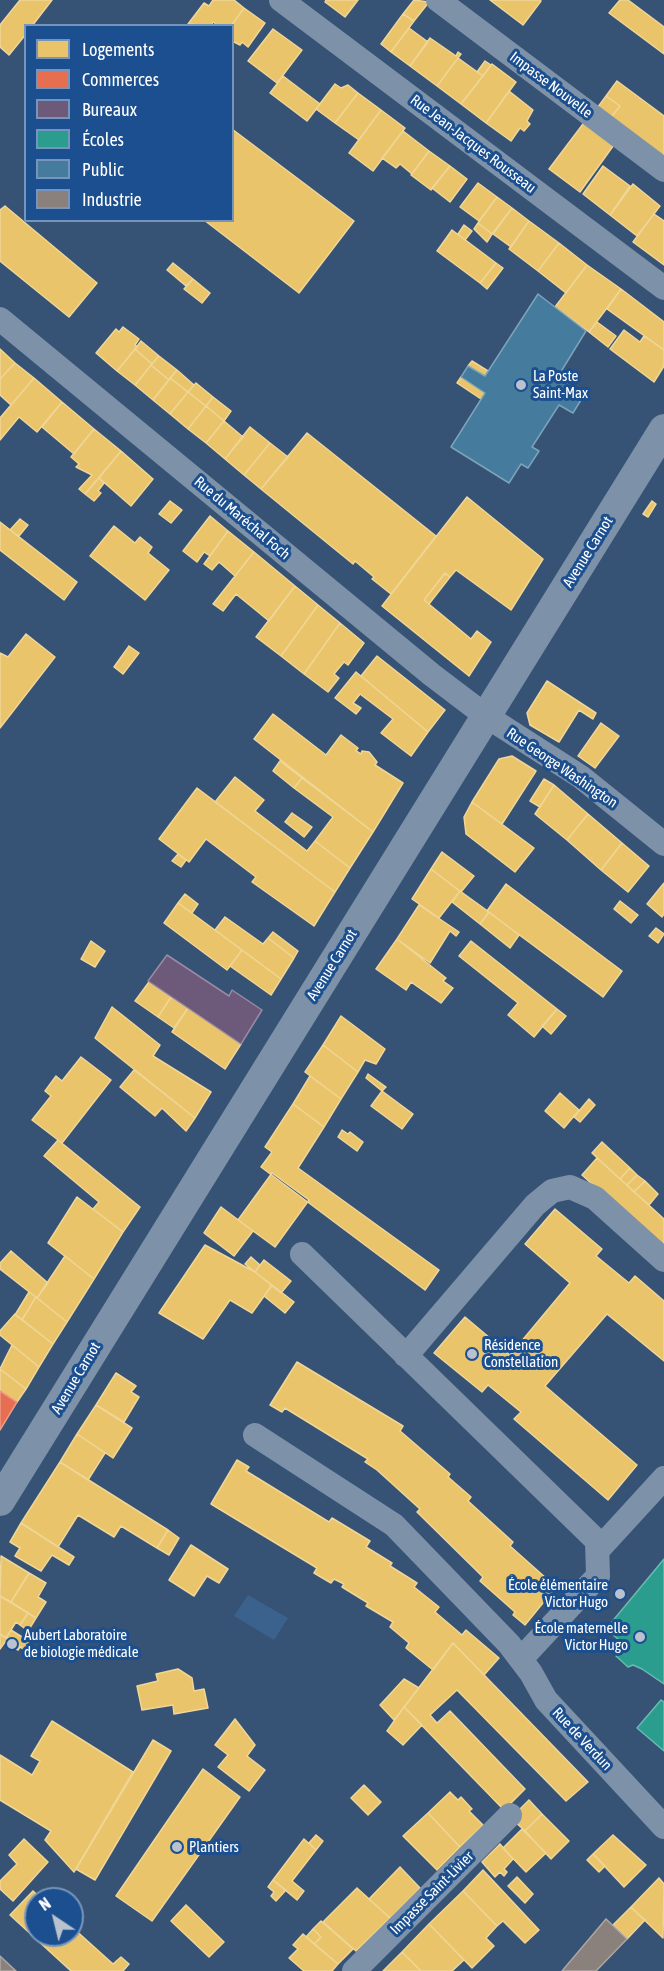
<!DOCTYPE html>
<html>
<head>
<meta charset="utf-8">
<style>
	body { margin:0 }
	#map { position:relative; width:664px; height:1971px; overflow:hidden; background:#365274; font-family:"Asap Condensed",sans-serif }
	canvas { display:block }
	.legend { position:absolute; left:24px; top:24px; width:210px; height:198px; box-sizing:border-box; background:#1b4f8f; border:2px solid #7695bc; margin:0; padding:8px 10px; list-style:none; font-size:18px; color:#fff }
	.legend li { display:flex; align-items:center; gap:12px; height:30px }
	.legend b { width:30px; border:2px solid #7695bc }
	.north { position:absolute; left:24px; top:1887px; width:60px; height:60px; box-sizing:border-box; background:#1b4f8f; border:2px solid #7695bc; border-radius:50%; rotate:325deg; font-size:16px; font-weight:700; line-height:24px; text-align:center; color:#fff }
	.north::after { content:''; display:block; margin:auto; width:21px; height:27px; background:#b9c2ce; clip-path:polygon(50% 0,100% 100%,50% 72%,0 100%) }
</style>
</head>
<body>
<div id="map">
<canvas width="664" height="1971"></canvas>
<ul class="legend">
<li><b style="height:16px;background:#e9c46a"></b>Logements</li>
<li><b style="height:16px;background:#e76f51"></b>Commerces</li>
<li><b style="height:16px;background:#6d597a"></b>Bureaux</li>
<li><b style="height:16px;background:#2a9d8f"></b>Écoles</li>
<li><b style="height:16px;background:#457b9d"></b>Public</li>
<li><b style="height:16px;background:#8a817c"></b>Industrie</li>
</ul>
<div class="north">N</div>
</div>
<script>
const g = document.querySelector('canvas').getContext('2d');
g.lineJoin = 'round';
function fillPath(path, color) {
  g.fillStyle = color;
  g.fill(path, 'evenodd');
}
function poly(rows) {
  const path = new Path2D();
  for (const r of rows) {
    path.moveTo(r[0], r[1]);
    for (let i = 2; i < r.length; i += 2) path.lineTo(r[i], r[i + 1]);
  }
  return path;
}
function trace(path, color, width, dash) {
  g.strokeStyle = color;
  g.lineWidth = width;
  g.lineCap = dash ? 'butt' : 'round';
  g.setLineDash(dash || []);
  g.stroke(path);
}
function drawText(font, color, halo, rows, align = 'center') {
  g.font = font + ' "Asap Condensed",sans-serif';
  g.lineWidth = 6;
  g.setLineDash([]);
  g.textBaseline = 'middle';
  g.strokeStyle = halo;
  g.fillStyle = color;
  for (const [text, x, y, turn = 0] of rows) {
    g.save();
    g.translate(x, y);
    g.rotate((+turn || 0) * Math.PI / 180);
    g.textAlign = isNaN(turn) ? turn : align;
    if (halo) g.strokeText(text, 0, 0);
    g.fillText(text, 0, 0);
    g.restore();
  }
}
fillPath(poly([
	[248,1595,288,1618,274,1640,234,1616]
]), '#3b618d');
const homes = poly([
	[20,0,52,0,32,26,26,26,26,34,9,55,0,47,0,25,20,0],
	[213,0,234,0,244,8,231,26,219,26,213,22,211,26,188,24,204,3,209,6,213,0],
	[326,0,358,0,345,17,325,2,326,0],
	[414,0,429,2,414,21,403,14,414,0],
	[490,0,540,0,541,1,523,25,490,0],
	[620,0,628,0,664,27,664,54,609,13,620,0],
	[244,8,265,23,248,47,242,42,240,45,232,41,231,26,244,8],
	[403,14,414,21,391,52,381,44,403,14],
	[409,28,428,42,410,66,391,52,409,28],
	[273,29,302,50,277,83,248,61,273,29],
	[430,38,456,56,458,52,461,54,437,86,410,66,430,38],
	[458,58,483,76,461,104,437,86,458,58],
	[485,61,491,65,483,76,477,72,485,61],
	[492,64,516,82,486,123,461,104,492,64],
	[283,76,320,104,307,121,270,93,283,76],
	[617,81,664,116,664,163,608,121,620,106,606,96,617,81],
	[335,84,341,88,348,85,358,93,335,123,316,109,335,84],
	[509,91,533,110,527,121,530,124,524,131,520,128,511,141,486,123,509,91],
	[358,93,381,110,359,140,335,123,358,93],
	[606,96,620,106,608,121,595,111,606,96],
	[381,110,405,128,373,171,349,153,381,110],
	[586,120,616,142,580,192,549,169,586,120],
	[232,129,354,221,299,293,204,220,232,220,232,129],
	[403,131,429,151,412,174,400,164,396,168,382,158,403,131],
	[429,151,450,166,431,190,411,175,429,151],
	[450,166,467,179,450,202,432,188,450,166],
	[603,166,630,186,610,215,583,194,603,166],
	[478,183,497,197,479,221,460,207,478,183],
	[633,184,660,206,637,236,610,215,633,184],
	[497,197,512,208,492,234,478,223,497,197],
	[5,206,97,283,69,317,0,261,0,210,5,206],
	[512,208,529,221,511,247,493,234,512,208],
	[654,214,664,221,664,265,633,242,654,214],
	[529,221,559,243,538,271,509,249,529,221],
	[478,223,492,234,487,242,474,229,478,223],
	[464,225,472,231,465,240,458,234,464,225],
	[452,230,496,263,480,283,437,251,452,230],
	[559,243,587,265,566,293,538,271,559,243],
	[173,263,193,279,186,286,167,270,173,263],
	[496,263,503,268,487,289,480,283,496,263],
	[587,265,621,289,589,332,555,307,587,265],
	[193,279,210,293,202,303,184,289,193,279],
	[621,289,664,322,664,350,607,309,621,289],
	[597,322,616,336,608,347,589,332,597,322],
	[123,327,139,339,135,345,137,347,117,371,96,353,116,329,119,332,123,327],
	[624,330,640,342,644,336,664,350,664,366,654,382,610,349,624,330],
	[141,341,159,356,152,364,135,349,141,341],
	[0,349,15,363,0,379,0,349],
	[135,349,152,364,135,385,117,371,135,349],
	[159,356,177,370,169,380,151,365,159,356],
	[472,361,488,371,485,376,468,366,472,361],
	[15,363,34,378,11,405,0,395,0,379,15,363],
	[151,365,169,380,153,400,135,385,151,365],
	[177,370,194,385,188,392,170,378,177,370],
	[461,377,485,393,481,399,457,383,461,377],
	[34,378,62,402,37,432,19,417,0,440,0,418,34,378],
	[170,378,188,392,170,414,153,400,170,378],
	[196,383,213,397,206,406,188,392,196,383],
	[188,392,206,406,188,429,170,414,188,392],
	[213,397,231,411,224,421,206,406,213,397],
	[62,402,94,429,74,454,42,427,62,402],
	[206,406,224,421,206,443,188,429,206,406],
	[224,421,243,437,225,459,206,443,224,421],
	[250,427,270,443,244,475,225,459,250,427],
	[94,429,121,451,85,494,79,489,92,475,76,467,79,464,71,457,94,429],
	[307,433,436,536,391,594,372,579,374,577,355,561,353,564,261,489,307,433],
	[270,443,288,457,261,489,244,475,270,443],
	[121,451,153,479,131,506,99,478,121,451],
	[99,478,104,483,98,491,101,493,94,501,85,494,99,478],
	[467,497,543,559,511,610,456,570,450,577,445,573,424,600,471,639,477,631,491,642,469,676,382,606,467,497],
	[170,501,182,510,171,523,159,514,170,501],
	[652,501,656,504,648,517,643,514,652,501],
	[210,516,228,531,210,556,204,552,197,562,183,551,210,516],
	[20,519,28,525,19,536,10,530,20,519],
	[0,522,77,582,64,600,0,550,0,522],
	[114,526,135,543,140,537,152,547,148,553,169,570,145,600,90,556,114,526],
	[228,531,254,552,235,576,219,562,212,570,204,564,228,531],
	[254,552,295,586,269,621,236,594,223,611,213,604,254,552],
	[445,573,450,577,429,604,424,600,445,573],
	[295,586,318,605,281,656,256,637,295,586],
	[318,605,340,623,304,674,281,656,318,605],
	[340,623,364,643,348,665,344,662,334,674,339,678,328,692,304,674,340,623],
	[26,634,55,657,0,728,0,653,8,657,26,634],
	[129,646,139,653,123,674,114,667,129,646],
	[377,656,445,710,428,732,361,676,377,656],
	[356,672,428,732,411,756,381,733,393,719,360,694,353,703,361,708,356,714,335,698,356,672],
	[547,681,596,713,593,719,579,710,559,742,530,725,527,713,547,681],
	[273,714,326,755,341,735,358,748,356,751,361,754,362,751,369,752,377,762,375,765,403,783,373,832,254,739,273,714],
	[601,723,619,736,595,768,578,756,601,723],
	[512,756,536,771,502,824,472,802,499,759,512,756],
	[280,761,302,778,294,788,273,771,280,761],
	[235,777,264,800,255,811,307,851,315,841,350,868,335,892,215,802,235,777],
	[302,778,373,832,350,868,315,841,333,817,294,788,302,778],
	[544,779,554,785,540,807,530,801,544,779],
	[554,785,588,814,567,840,535,814,554,785],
	[197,788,335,892,314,926,252,882,256,877,206,839,189,862,159,839,197,788],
	[472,802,534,848,515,872,466,834,464,817,472,802],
	[292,813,312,827,304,837,285,822,292,813],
	[588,814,622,843,601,870,567,840,588,814],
	[622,843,649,866,628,892,601,870,622,843],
	[442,852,474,876,461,892,431,869,442,852],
	[178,854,186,860,181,867,172,861,178,854],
	[431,869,460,891,439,918,412,899,431,869],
	[664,883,664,914,662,917,647,904,664,883],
	[506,884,622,971,603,997,487,911,506,884],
	[460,891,489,912,480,924,452,902,460,891],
	[185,894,198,904,192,913,178,903,185,894],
	[620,901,638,915,631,923,614,909,620,901],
	[178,903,242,950,227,970,164,923,178,903],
	[419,905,459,932,456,936,450,931,430,963,397,939,419,905],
	[489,912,519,935,510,948,480,924,489,912],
	[225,917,263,944,268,938,294,958,281,979,215,930,225,917],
	[656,928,664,934,658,943,649,936,656,928],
	[273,932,298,951,294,958,268,938,273,932],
	[397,939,446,978,443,981,453,988,441,1003,411,982,406,990,376,969,397,939],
	[91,941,105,951,95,967,81,959,91,941],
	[471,941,557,1009,534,1037,508,1015,518,1003,459,956,471,941],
	[242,950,281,979,271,995,230,966,242,950],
	[149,982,171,997,158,1017,135,1001,149,982],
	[171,997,188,1008,174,1028,158,1017,171,997],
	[112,1007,160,1045,153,1056,211,1092,195,1118,95,1038,112,1007],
	[188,1008,241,1044,225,1069,172,1032,188,1008],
	[557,1009,566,1016,551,1034,542,1026,557,1009],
	[341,1016,385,1049,376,1064,365,1060,358,1072,323,1045,341,1016],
	[323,1045,358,1072,341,1099,305,1072,323,1045],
	[81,1057,111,1080,62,1143,32,1120,51,1096,45,1091,56,1076,62,1081,81,1057],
	[134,1070,195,1118,186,1131,162,1108,155,1116,120,1087,134,1070],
	[368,1074,386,1087,382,1091,366,1078,368,1074],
	[310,1076,341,1099,324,1127,293,1104,310,1076],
	[382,1091,413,1114,402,1129,371,1106,382,1091],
	[560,1093,579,1110,564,1128,545,1111,560,1093],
	[589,1099,595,1105,580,1122,574,1117,589,1099],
	[293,1104,324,1127,298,1168,439,1270,425,1290,261,1167,272,1152,265,1147,293,1104],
	[342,1130,348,1134,350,1132,363,1142,357,1151,338,1137,342,1130],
	[58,1140,140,1207,123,1232,93,1209,99,1202,44,1156,58,1140],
	[602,1142,630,1168,620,1179,592,1153,602,1142],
	[597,1158,664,1219,664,1249,582,1175,597,1158],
	[630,1168,637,1175,627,1185,620,1179,630,1168],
	[272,1173,309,1200,275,1247,238,1220,272,1173],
	[637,1175,645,1181,634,1192,627,1185,637,1175],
	[645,1181,658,1194,649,1205,634,1192,645,1181],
	[77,1197,123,1232,94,1279,48,1243,77,1197],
	[221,1207,253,1231,234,1256,204,1233,221,1207],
	[555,1209,602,1249,596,1256,629,1283,635,1276,664,1301,664,1361,607,1314,545,1386,637,1465,608,1500,514,1419,521,1412,488,1385,482,1392,434,1353,465,1317,510,1355,570,1283,525,1244,555,1209],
	[205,1245,255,1272,272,1285,252,1313,230,1300,203,1339,159,1313,205,1245],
	[11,1251,48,1283,37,1298,0,1269,0,1263,11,1251],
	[65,1256,94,1279,67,1322,37,1298,65,1256],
	[251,1257,260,1265,255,1272,245,1264,251,1257],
	[264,1260,291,1281,281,1293,255,1272,264,1260],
	[272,1285,294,1302,285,1313,264,1296,272,1285],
	[29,1292,36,1297,22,1320,15,1315,29,1292],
	[36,1297,67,1322,53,1344,22,1320,36,1297],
	[15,1314,53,1344,39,1367,0,1335,0,1331,15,1314],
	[12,1345,39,1367,26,1389,0,1369,12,1345],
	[297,1362,403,1426,400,1431,450,1474,448,1477,471,1497,468,1501,513,1542,510,1546,556,1587,525,1625,513,1615,515,1612,480,1581,483,1577,417,1512,420,1509,377,1470,365,1462,368,1459,285,1408,282,1412,270,1405,297,1362],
	[0,1369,26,1389,17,1402,0,1391,0,1369],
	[116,1373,136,1386,131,1392,139,1397,124,1422,96,1405,116,1373],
	[96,1405,132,1428,113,1458,77,1434,96,1405],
	[77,1434,105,1453,88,1480,60,1462,77,1434],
	[237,1460,249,1467,246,1471,329,1522,332,1518,370,1541,366,1547,392,1563,390,1566,417,1583,414,1587,439,1607,435,1612,462,1635,466,1630,499,1658,484,1675,453,1643,433,1670,406,1648,409,1643,390,1627,393,1622,366,1606,368,1603,342,1587,344,1584,334,1579,331,1583,314,1573,317,1568,211,1504,237,1460],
	[60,1462,168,1530,157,1548,121,1526,114,1537,78,1515,58,1547,21,1523,60,1462],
	[21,1523,74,1557,69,1565,52,1555,41,1571,15,1556,20,1548,10,1542,21,1523],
	[168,1530,179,1538,169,1555,157,1548,168,1530],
	[191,1545,228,1569,219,1583,207,1576,194,1596,169,1580,191,1545],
	[1,1556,29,1573,11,1602,0,1596,1,1556],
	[29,1573,46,1583,38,1597,46,1602,36,1618,11,1602,29,1573],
	[0,1596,28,1613,20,1625,16,1622,6,1638,0,1634,0,1596],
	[28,1613,36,1618,28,1631,20,1625,28,1613],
	[11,1630,30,1642,25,1650,6,1638,11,1630],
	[0,1634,20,1647,18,1650,5,1642,0,1649,0,1634],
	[453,1643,588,1782,566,1801,457,1690,430,1715,437,1723,450,1711,525,1789,504,1810,404,1707,453,1643],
	[178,1669,192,1678,194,1691,204,1689,208,1708,174,1714,173,1705,142,1710,137,1686,158,1681,156,1674,178,1669],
	[404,1679,419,1688,394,1720,380,1705,404,1679],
	[404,1707,422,1725,403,1745,387,1731,404,1707],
	[235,1719,255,1745,247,1756,265,1770,249,1791,218,1767,228,1755,215,1745,235,1719],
	[52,1721,133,1772,74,1872,45,1840,51,1831,0,1800,0,1755,32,1775,40,1761,31,1756,52,1721],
	[153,1740,171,1751,95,1880,76,1869,153,1740],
	[203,1769,240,1797,152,1921,116,1896,203,1769],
	[364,1785,381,1802,368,1815,351,1798,364,1785],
	[450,1792,458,1800,461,1797,472,1809,469,1811,483,1825,460,1847,428,1813,450,1792],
	[529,1800,542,1814,525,1831,511,1818,529,1800],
	[428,1813,460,1847,437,1870,403,1836,428,1813],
	[542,1814,569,1841,551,1859,525,1831,542,1814],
	[522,1829,546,1853,526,1872,503,1848,522,1829],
	[316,1835,323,1841,316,1850,309,1843,316,1835],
	[613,1835,646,1865,624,1887,593,1854,613,1835],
	[24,1839,48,1862,13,1901,0,1889,0,1881,17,1864,9,1855,24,1839],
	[304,1839,316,1850,292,1881,304,1891,297,1900,273,1880,304,1839],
	[500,1844,513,1859,504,1869,507,1872,504,1876,500,1872,495,1877,482,1862,500,1844],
	[593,1854,605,1866,599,1872,587,1860,593,1854],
	[400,1867,420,1888,390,1918,369,1899,400,1867],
	[483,1870,539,1930,525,1943,503,1921,497,1926,463,1891,483,1870],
	[517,1877,533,1894,525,1903,508,1886,517,1877],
	[659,1878,664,1884,663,1938,631,1907,659,1878],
	[273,1880,286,1890,276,1901,271,1896,274,1892,268,1887,273,1880],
	[357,1888,390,1918,356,1951,323,1922,357,1888],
	[33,1891,42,1899,36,1899,36,1935,72,1935,72,1927,113,1964,121,1957,129,1964,123,1971,71,1971,10,1915,33,1891],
	[463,1891,497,1926,486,1938,494,1946,472,1968,429,1924,463,1891],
	[186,1905,224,1942,209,1957,171,1921,186,1905],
	[631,1907,645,1920,627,1939,613,1925,631,1907],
	[321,1921,353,1949,338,1964,314,1944,321,1937,313,1929,321,1921],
	[429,1924,464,1960,452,1971,421,1971,402,1952,429,1924],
	[313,1929,321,1937,314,1944,306,1937,313,1929],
	[303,1934,338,1964,332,1971,304,1971,289,1958,298,1949,293,1945,303,1934],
	[402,1952,421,1971,383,1971,402,1952]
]);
fillPath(homes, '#e9c46a');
trace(homes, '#f0d697', 1.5);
const shops = poly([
	[0,1391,17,1402,0,1430,0,1391]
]);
fillPath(shops, '#e76f51');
trace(shops, '#ee9a85', 1.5);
const offices = poly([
	[167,955,229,996,232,990,262,1010,241,1044,148,981,167,955]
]);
fillPath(offices, '#6d597a');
trace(offices, '#998ba2', 1.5);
const schools = poly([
	[664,1559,664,1684,642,1669,633,1665,628,1667,616,1656,625,1645,606,1629,664,1559],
	[661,1700,664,1702,664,1751,637,1728,661,1700]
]);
fillPath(schools, '#2a9d8f');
trace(schools, '#6abab1', 1.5);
const public = poly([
	[538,294,586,331,557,378,584,395,573,413,559,405,532,447,539,451,528,468,521,464,509,483,451,447,485,393,461,377,468,366,485,376,538,294]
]);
fillPath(public, '#457b9d');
trace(public, '#7da3ba', 1.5);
const industry = poly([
	[606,1919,627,1939,596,1971,562,1971,606,1919],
	[0,1956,16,1971,0,1971,0,1956]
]);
fillPath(industry, '#8a817c');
trace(industry, '#ada7a3', 1.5);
trace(poly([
	[281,0,664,288],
	[438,0,664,170],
	[0,319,432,675,486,716,581,777,664,844],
	[302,1254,597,1541,598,1576,521,1659],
	[406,1356,535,1205,552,1191,570,1187,595,1198,664,1260],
	[255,1435,394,1525,509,1644,531,1673,546,1700,664,1827],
	[599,1549,664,1478],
	[354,1971,510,1815]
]), '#7d92a8', 24);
trace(poly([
	[0,1501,664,429]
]), '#7d92a8', 30);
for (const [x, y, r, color] of [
	[521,385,6,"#b9c2ce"],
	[472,1354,6,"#b9c2ce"],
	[620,1594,6,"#b9c2ce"],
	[640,1637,6,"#b9c2ce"],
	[12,1644,6,"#b9c2ce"],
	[177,1847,6,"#b9c2ce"]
]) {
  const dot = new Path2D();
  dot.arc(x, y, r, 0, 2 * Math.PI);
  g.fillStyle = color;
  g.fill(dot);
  trace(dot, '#1b4f8f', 2);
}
drawText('15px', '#fff', '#1b4f8f', [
	["Impasse Nouvelle",551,85,37],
	["Rue Jean-Jacques Rousseau",473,144,37],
	["Rue du Maréchal Foch",242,518,40],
	["Avenue Carnot",588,552,-58],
	["Rue George Washington",562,768,34],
	["Avenue Carnot",332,965,-58],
	["Avenue Carnot",76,1378,-59],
	["Rue de Verdun",582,1739,47],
	["Impasse Saint-Livier",432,1893,-45]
]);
drawText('15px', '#fff', '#1b4f8f', [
	["La Poste",533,376],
	["Saint-Max",533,393],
	["Résidence",484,1345],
	["Constellation",484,1362],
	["École élémentaire",608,1585,"right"],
	["Victor Hugo",608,1602,"right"],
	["École maternelle",628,1628,"right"],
	["Victor Hugo",628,1645,"right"],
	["Aubert Laboratoire",24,1635],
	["de biologie médicale",24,1652],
	["Plantiers",189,1847]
], 'left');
</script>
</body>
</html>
